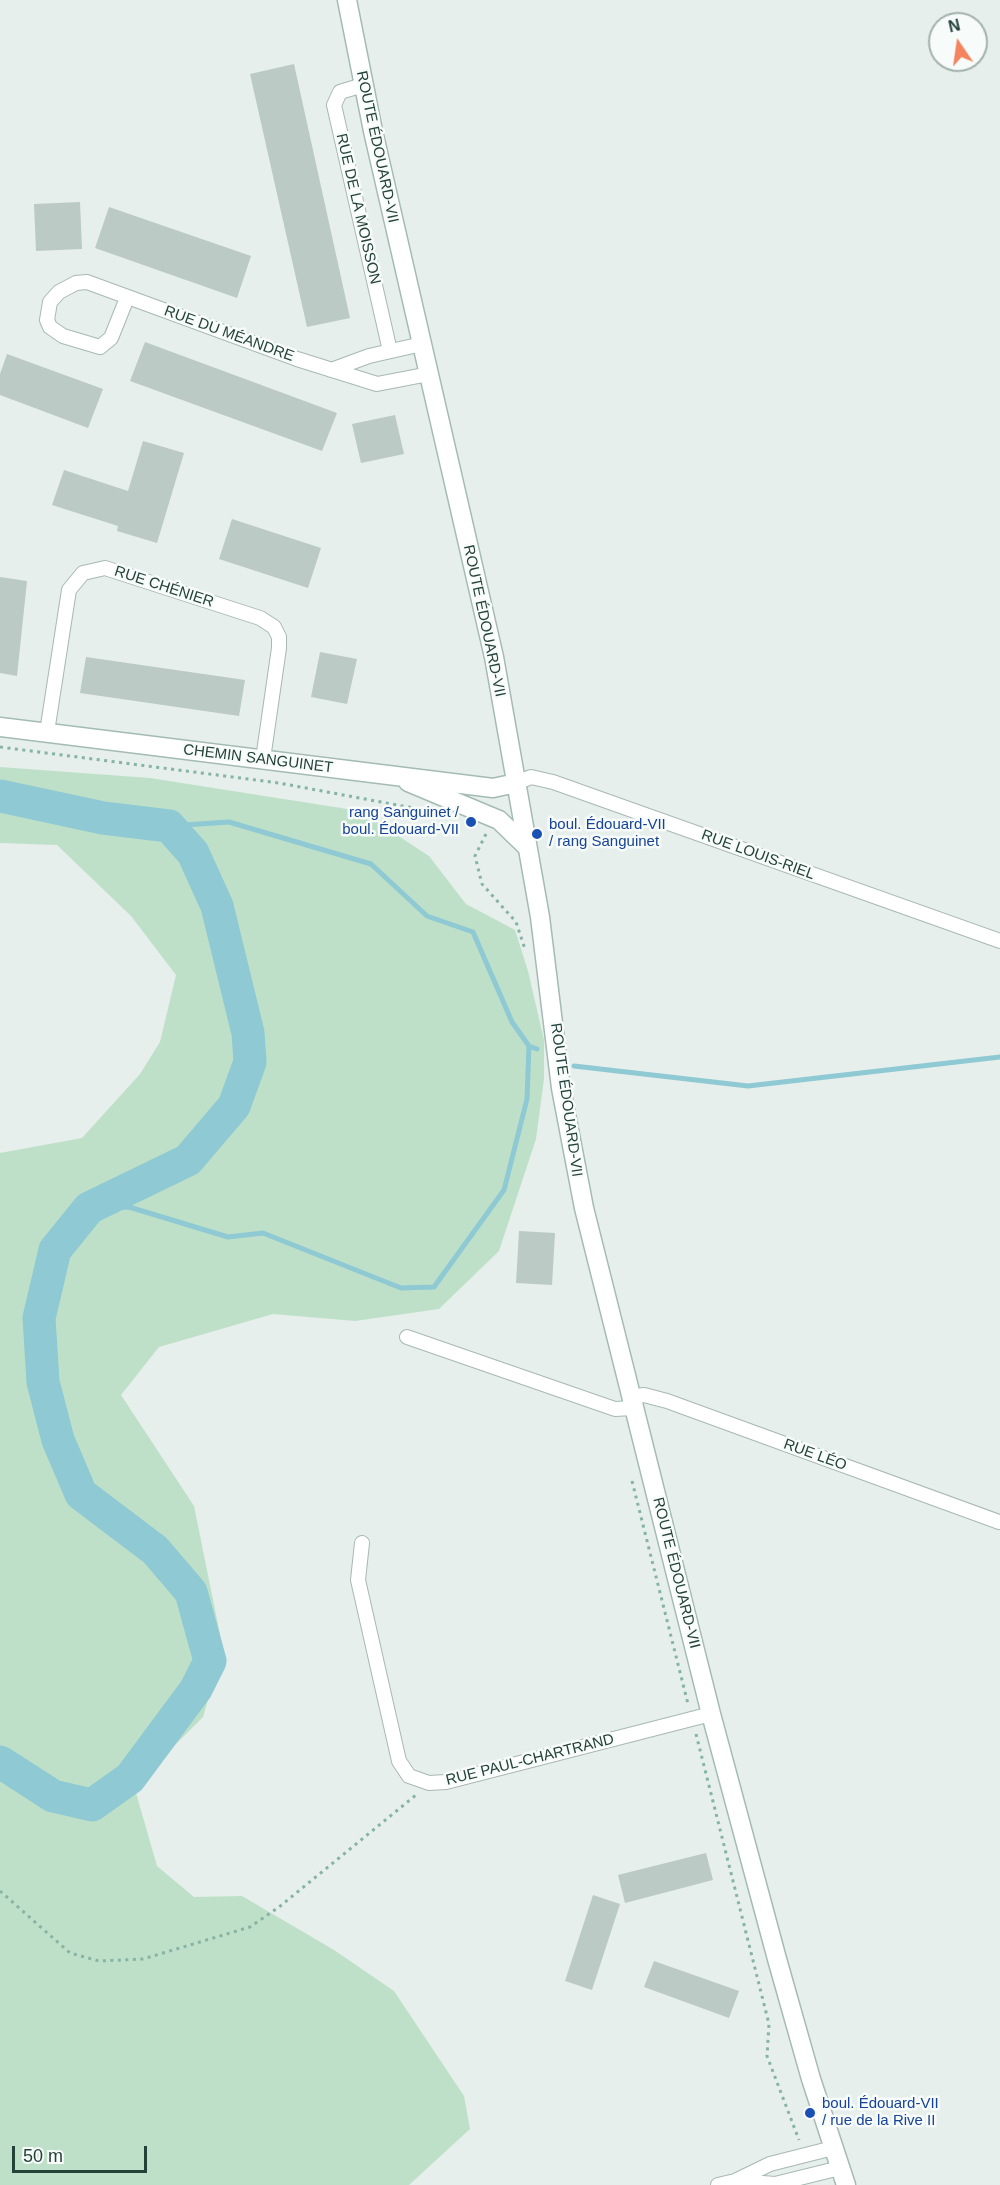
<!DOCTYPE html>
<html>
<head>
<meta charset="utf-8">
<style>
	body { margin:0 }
	#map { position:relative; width:1000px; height:2185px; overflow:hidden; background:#e6efeb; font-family:Helvetica,sans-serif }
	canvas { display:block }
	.north { position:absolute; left:928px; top:12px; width:60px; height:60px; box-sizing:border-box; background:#f7fbf9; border:2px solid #a3b1ad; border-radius:50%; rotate:347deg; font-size:16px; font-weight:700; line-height:24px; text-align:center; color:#24423a }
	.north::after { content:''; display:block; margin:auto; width:21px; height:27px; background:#f4845f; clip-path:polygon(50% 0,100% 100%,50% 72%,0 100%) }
	.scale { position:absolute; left:12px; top:2146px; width:135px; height:27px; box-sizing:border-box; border:3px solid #24423a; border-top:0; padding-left:8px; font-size:18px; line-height:21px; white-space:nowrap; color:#24423a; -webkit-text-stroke:4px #f7fbf9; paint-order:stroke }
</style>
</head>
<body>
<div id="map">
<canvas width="1000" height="2185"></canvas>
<div class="north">N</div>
<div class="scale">50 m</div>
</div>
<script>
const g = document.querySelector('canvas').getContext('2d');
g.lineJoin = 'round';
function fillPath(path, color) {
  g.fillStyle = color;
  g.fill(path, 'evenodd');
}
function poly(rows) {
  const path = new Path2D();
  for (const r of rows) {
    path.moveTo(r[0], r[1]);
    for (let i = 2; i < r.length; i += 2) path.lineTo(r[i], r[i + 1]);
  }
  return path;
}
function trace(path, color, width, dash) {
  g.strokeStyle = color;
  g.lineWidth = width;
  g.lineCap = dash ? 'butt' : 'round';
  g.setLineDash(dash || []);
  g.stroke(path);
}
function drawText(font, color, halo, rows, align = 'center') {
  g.font = font + ' Helvetica,sans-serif';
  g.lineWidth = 5;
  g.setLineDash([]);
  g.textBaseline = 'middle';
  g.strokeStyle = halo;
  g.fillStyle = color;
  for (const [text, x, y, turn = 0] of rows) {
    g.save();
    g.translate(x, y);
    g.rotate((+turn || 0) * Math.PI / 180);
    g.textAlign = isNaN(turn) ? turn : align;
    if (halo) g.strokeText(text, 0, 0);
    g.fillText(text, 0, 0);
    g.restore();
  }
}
fillPath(poly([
	[0,767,150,778,360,811,429,856,466,904,515,930,528,971,544,1040,544,1079,536,1139,499,1251,439,1309,355,1321,273,1314,159,1347,121,1395,194,1506,223,1649,203,1717,134,1786,157,1866,194,1897,242,1896,334,1950,394,1991,464,2096,470,2129,409,2185,0,2185,0,1153,82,1138,140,1074,160,1042,176,975,131,916,57,845,0,843]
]), '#bfe0c8');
trace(poly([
	[169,826,229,822,371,864,427,916,473,932,512,1022,529,1046,537,1049],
	[574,1066,748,1086,1000,1057],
	[89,1208,129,1207,228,1237,263,1233,401,1288,434,1287,504,1190,527,1099,529,1046]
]), '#8ec9d4', 5);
trace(poly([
	[0,796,103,818,169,826,193,853,217,906,248,1033,250,1062,234,1106,188,1160,89,1208,55,1250,39,1318,43,1382,58,1440,81,1494,155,1550,191,1592,210,1661,196,1689,130,1778,92,1805,53,1796,0,1762]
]), '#8ec9d4', 33);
fillPath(poly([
	[294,64,350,318,307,327,250,74],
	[80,202,82,249,36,251,34,204],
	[109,207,251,256,237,298,95,248],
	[145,342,337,413,322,451,130,381],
	[7,354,103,389,88,428,0,395,0,374],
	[395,415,404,454,361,463,352,424],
	[143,441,184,453,157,543,117,531,118,526,52,505,64,470,128,491],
	[232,519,321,548,308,588,219,559],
	[0,577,27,581,17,676,0,673],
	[320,652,357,659,347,704,311,697],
	[86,657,245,680,239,716,80,693],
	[519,1231,555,1233,552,1285,516,1283],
	[706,1853,713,1880,625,1903,618,1875],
	[593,1895,620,1904,592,1990,565,1981],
	[654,1961,739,1991,729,2018,644,1987]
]), '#bbcac4');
const street = poly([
	[363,85,340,92,334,105,390,351],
	[127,298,111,338,100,347,63,336,50,327,47,320,50,302,59,292,76,283,87,282,297,359,377,384,429,374],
	[331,370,369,356,422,344],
	[47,732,69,590,83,573,105,568,260,618,274,627,279,637,279,648,263,759],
	[516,783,531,777,553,782,1000,941],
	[407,1337,615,1409,633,1408],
	[630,1397,644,1395,667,1401,999,1522],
	[362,1543,358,1580,399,1761,409,1776,429,1783,446,1782,711,1714],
	[737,2181,775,2184,840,2168],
	[718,2185,735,2181,770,2164,833,2148]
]);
const secondary = poly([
	[347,0,373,131,494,657,540,917,561,1088,584,1208,711,1714,777,1959,811,2079,846,2185],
	[0,727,493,788,516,783],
	[408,782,499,820,527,847]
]);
trace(street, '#a8b8b2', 16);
trace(secondary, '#a4bbb3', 21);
trace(poly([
	[0,747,279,783,424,810],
	[486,834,475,856,482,884,516,922,525,949],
	[632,1481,688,1704],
	[696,1734,769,2024,767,2056,799,2140],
	[0,1891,70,1953,99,1961,143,1959,250,1927,279,1907,416,1795]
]), '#86b3a5', 3, [3, 4.5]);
trace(street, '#fff', 14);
trace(secondary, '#fff', 18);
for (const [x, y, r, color] of [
	[471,822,6,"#1a4fb4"],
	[537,834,6,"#1a4fb4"],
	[810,2113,6,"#1a4fb4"]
]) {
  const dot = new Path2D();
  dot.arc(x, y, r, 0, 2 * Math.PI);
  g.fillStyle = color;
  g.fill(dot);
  trace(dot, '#f7fbf9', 2);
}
drawText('15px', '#24423a', '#f7fbf9', [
	["ROUTE ÉDOUARD-VII",377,147,78],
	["RUE DE LA MOISSON",358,209,77],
	["RUE DU MÉANDRE",229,334,20],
	["RUE CHÉNIER",164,587,18],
	["ROUTE ÉDOUARD-VII",484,621,78],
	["CHEMIN SANGUINET",258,759,7],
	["RUE LOUIS-RIEL",758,855,20],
	["ROUTE ÉDOUARD-VII",566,1100,82],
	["RUE LÉO",815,1455,20],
	["ROUTE ÉDOUARD-VII",676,1573,76],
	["RUE PAUL-CHARTRAND",530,1760,-14]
]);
drawText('15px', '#164399', '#f7fbf9', [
	["rang Sanguinet /",459,813,"right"],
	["boul. Édouard-VII",459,830,"right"],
	["boul. Édouard-VII",549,825],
	["/ rang Sanguinet",549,842],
	["boul. Édouard-VII",822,2104],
	["/ rue de la Rive II",822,2121]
], 'left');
</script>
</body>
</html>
